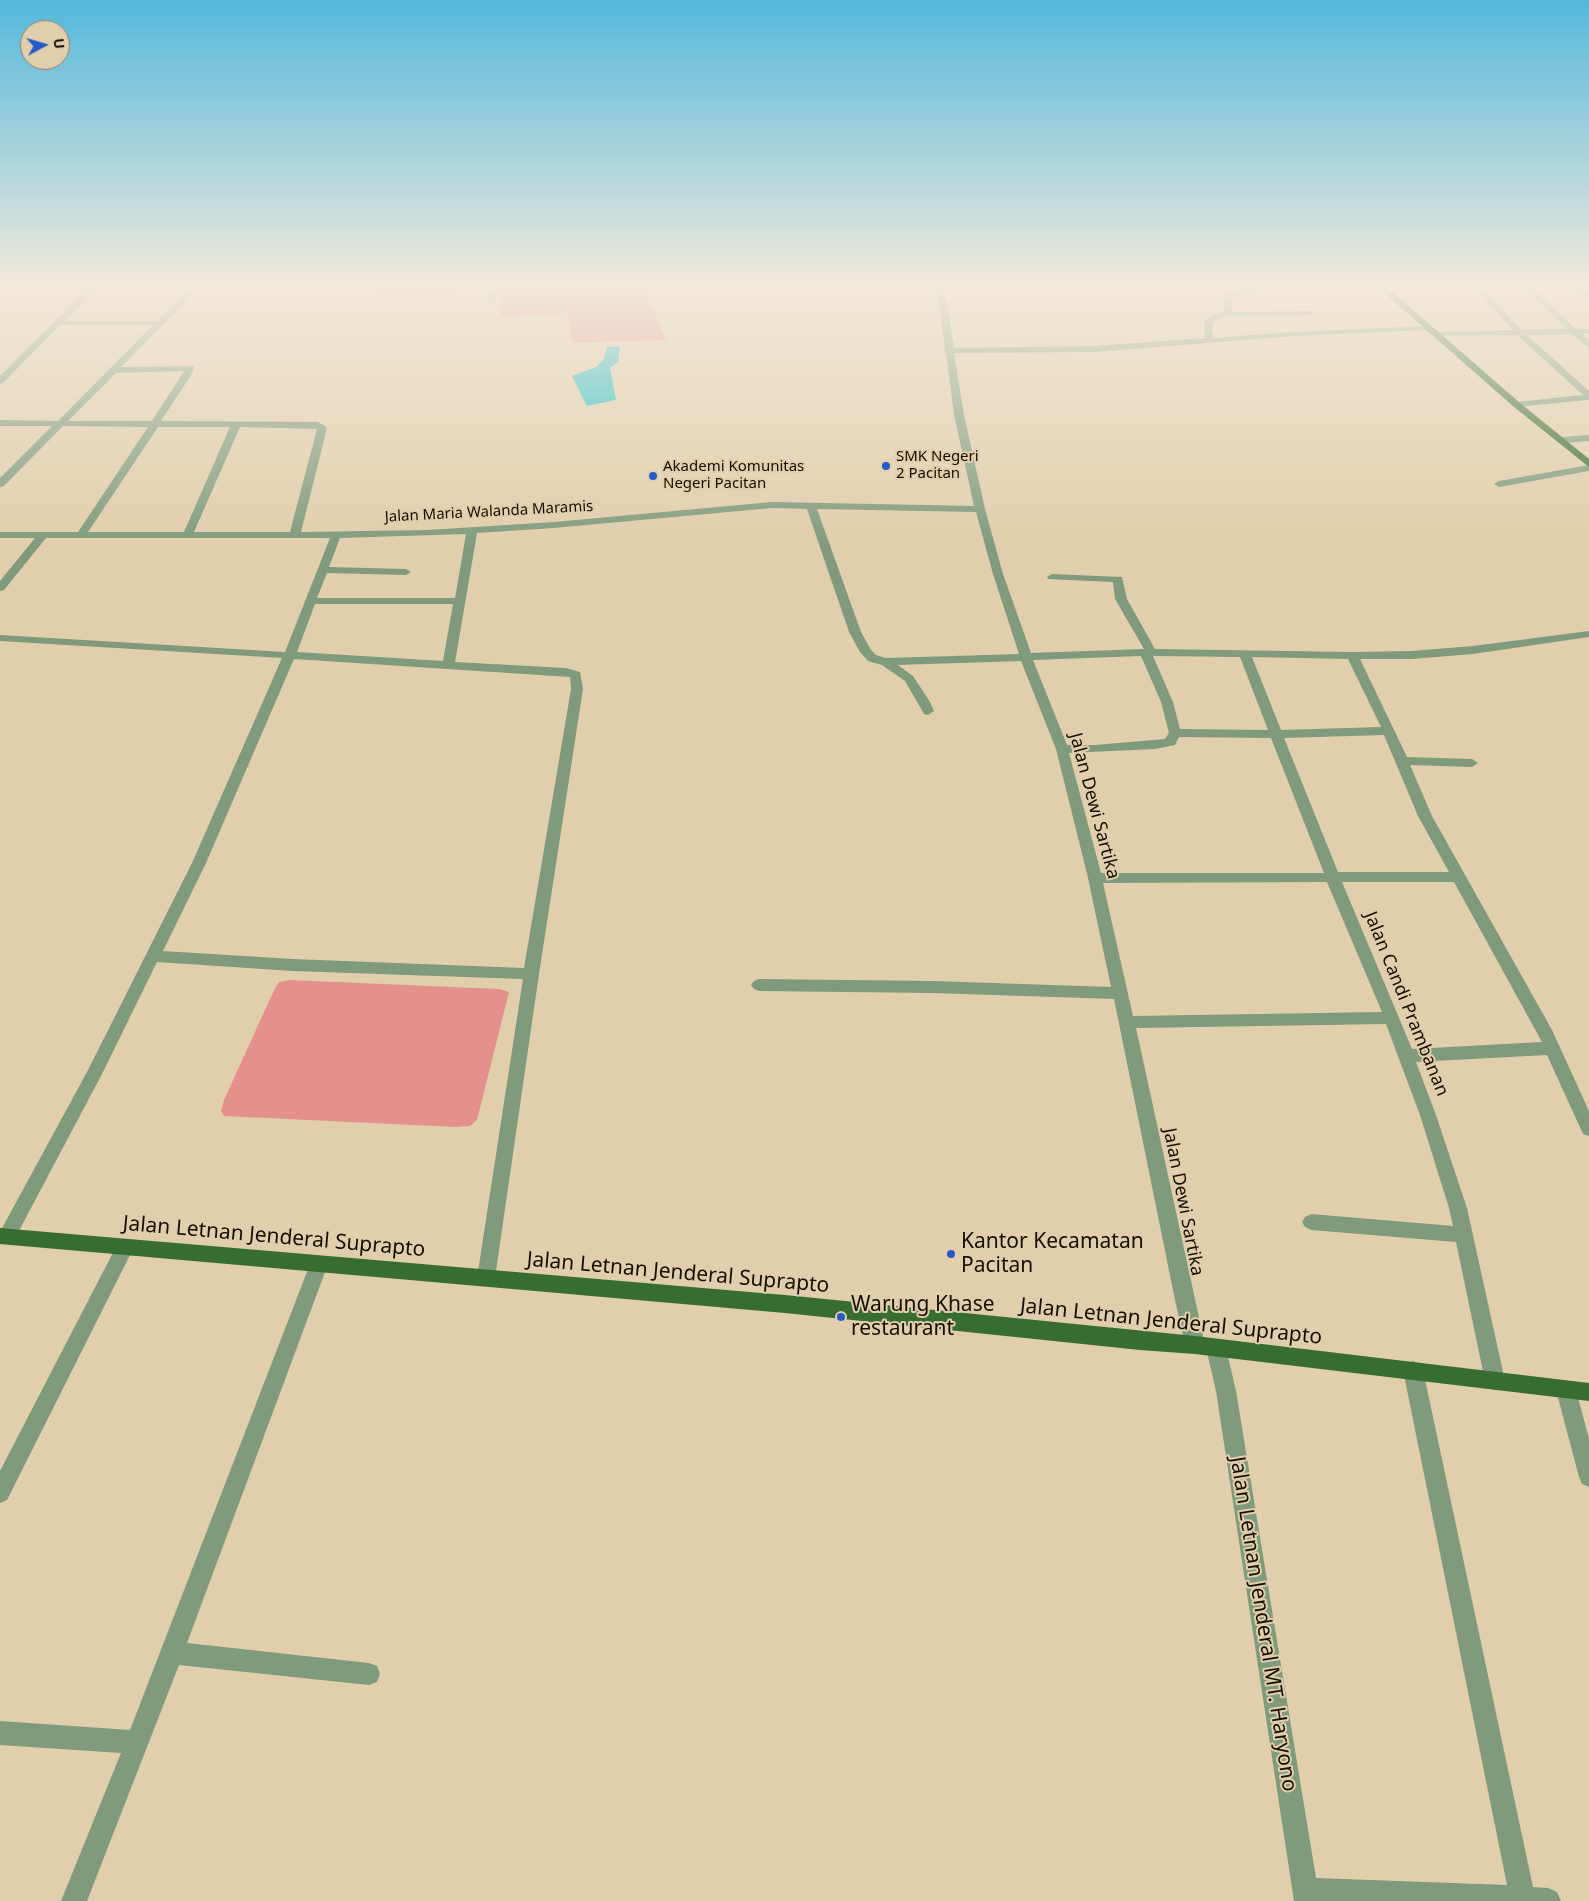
<!DOCTYPE html>
<html>
<head>
<meta charset="utf-8">
<style>
	body { margin:0 }
	#map { position:relative; width:1589px; height:1901px; overflow:hidden; background:#e1ceac; font-family:"Noto Sans",sans-serif }
	canvas { display:block }
	.north { position:absolute; left:20px; top:20px; width:50px; height:50px; box-sizing:border-box; background:#e1ceac; border:1px solid #908269; border-radius:50%; rotate:84deg; font-size:14px; font-weight:700; line-height:20px; text-align:center; color:#161004 }
	.north::after { content:''; display:block; margin:auto; width:18px; height:22px; background:#255ac8; clip-path:polygon(50% 0,100% 100%,50% 72%,0 100%) }
</style>
</head>
<body>
<div id="map">
<canvas width="1589" height="1901"></canvas>
<div class="north">U</div>
</div>
<script>
const g = document.querySelector('canvas').getContext('2d');
g.lineJoin = 'round';
function fillPath(path, color) {
  g.fillStyle = color;
  g.fill(path, 'evenodd');
}
function poly(rows) {
  const path = new Path2D();
  for (const r of rows) {
    path.moveTo(r[0], r[1]);
    for (let i = 2; i < r.length; i += 2) path.lineTo(r[i], r[i + 1]);
  }
  return path;
}
function trace(path, color, width, dash) {
  g.strokeStyle = color;
  g.lineWidth = width;
  g.lineCap = dash ? 'butt' : 'round';
  g.setLineDash(dash || []);
  g.stroke(path);
}
function drawText(font, color, halo, rows, align = 'center') {
  g.font = font + ' "Noto Sans",sans-serif';
  g.lineWidth = 4;
  g.setLineDash([]);
  g.textBaseline = 'middle';
  g.strokeStyle = halo;
  g.fillStyle = color;
  for (const [text, x, y, turn = 0] of rows) {
    g.save();
    g.translate(x, y);
    g.rotate((+turn || 0) * Math.PI / 180);
    g.textAlign = isNaN(turn) ? turn : align;
    if (halo) g.strokeText(text, 0, 0);
    g.fillText(text, 0, 0);
    g.restore();
  }
}
fillPath(poly([
	[381,283,456,283,453,296,373,297],
	[500,283,651,283,644,286,666,340,572,343,567,313,500,317],
	[289,980,500,989,509,992,477,1120,470,1126,456,1127,224,1116,221,1111,224,1100,275,988,279,982]
]), '#e4918e');
fillPath(poly([
	[620,346,618,362,610,368,616,400,587,406,572,376,596,367,604,359,607,347]
]), '#15bec9');
fillPath(poly([
	[38,283,74,283,95,287,95,291,65,321,158,321,195,283,204,283,121,367,193,366,194,368,190,377,161,421,318,422,325,426,327,428,301,532,427,530,554,522,772,502,974,506,954,415,946,353,944,351,945,349,936,283,944,283,954,348,1095,346,1205,338,1204,322,1211,315,1224,312,1225,294,1236,290,1257,287,1260,283,1269,283,1262,291,1238,294,1232,297,1232,312,1310,311,1314,313,1310,315,1228,316,1217,319,1212,323,1213,338,1294,332,1430,326,1431,328,1427,330,1294,336,1095,352,954,353,964,415,985,509,1003,574,1031,653,1144,649,1115,599,1113,582,1048,579,1047,577,1052,574,1122,577,1127,599,1155,649,1352,652,1412,651,1473,646,1589,631,1589,637,1473,654,1412,659,1360,659,1407,757,1472,759,1478,763,1472,767,1410,765,1432,816,1552,1030,1589,1111,1589,1136,1583,1134,1547,1055,1416,1062,1436,1115,1467,1208,1505,1381,1502,1388,1495,1390,1488,1388,1485,1381,1456,1242,1311,1230,1305,1227,1302,1222,1305,1217,1311,1214,1453,1226,1449,1208,1420,1115,1386,1024,1136,1028,1205,1345,1202,1351,1195,1354,1188,1351,1185,1345,1175,1300,1114,999,933,993,759,991,754,989,751,985,754,981,759,979,933,981,1111,987,1088,878,1056,749,1021,661,898,665,913,676,930,702,934,711,928,715,924,714,905,681,882,665,868,661,860,652,849,632,807,509,772,508,554,528,477,533,455,662,566,668,580,672,583,689,539,974,495,1278,493,1284,486,1286,479,1284,477,1278,523,979,293,971,157,962,102,1074,13,1242,7,1244,1,1242,1,1230,87,1072,192,863,282,658,0,641,0,635,285,652,330,538,46,538,4,590,0,591,0,581,35,538,0,538,0,532,78,532,148,427,63,426,4,486,0,487,0,478,52,426,0,426,0,420,58,421,153,325,60,325,3,383,0,384,0,376,86,290,42,285,38,283],
	[184,371,152,421,68,421,116,373,184,371],
	[158,427,230,427,184,532,88,532,158,427],
	[240,427,317,429,290,532,194,532,240,427],
	[817,509,976,512,993,574,1019,654,886,658,876,655,871,650,861,632,817,509],
	[466,534,455,598,317,598,327,573,406,575,411,572,406,569,329,567,340,538,466,534],
	[315,604,453,604,443,661,297,652,315,604],
	[1141,656,1161,702,1169,733,1165,739,1095,745,1067,745,1033,660,1141,656],
	[1153,656,1240,657,1268,730,1180,729,1173,702,1153,656],
	[1252,657,1348,659,1381,727,1281,730,1252,657],
	[294,659,570,677,571,689,524,968,293,959,163,951,206,863,294,659],
	[1384,735,1418,816,1449,872,1338,872,1284,738,1384,735],
	[1179,737,1271,738,1324,873,1101,873,1069,753,1155,749,1175,745,1179,737],
	[1327,882,1382,1012,1133,1016,1103,883,1327,882],
	[1342,882,1454,882,1542,1042,1412,1049,1342,882],
	[491,283,499,283,496,302,492,304,488,302,491,283],
	[1468,283,1477,283,1522,330,1567,329,1518,283,1527,283,1576,329,1589,329,1589,333,1582,334,1589,340,1589,348,1572,334,1527,335,1589,391,1589,400,1514,407,1512,405,1517,402,1583,395,1517,335,1433,336,1433,332,1436,332,1513,330,1468,283],
	[1568,283,1577,283,1589,293,1589,299,1568,283],
	[1589,435,1589,441,1562,443,1557,440,1562,437,1589,435],
	[1589,465,1589,471,1499,487,1494,484,1499,481,1589,465],
	[125,1239,131,1241,134,1247,7,1500,0,1503,0,1471,119,1241,125,1239],
	[319,1256,326,1258,328,1264,187,1643,369,1663,377,1666,380,1674,377,1682,369,1685,179,1665,87,1901,61,1901,121,1753,0,1745,0,1721,130,1730,310,1264,312,1258,319,1256],
	[1216,1339,1223,1342,1226,1348,1236,1391,1316,1878,1507,1885,1403,1370,1406,1364,1413,1361,1420,1364,1423,1370,1533,1887,1548,1888,1557,1892,1561,1901,1294,1901,1216,1391,1206,1348,1209,1342,1216,1339],
	[1566,1381,1573,1383,1576,1390,1589,1439,1589,1487,1582,1484,1579,1477,1556,1390,1559,1383,1566,1381]
]), '#7f9b7c');
fillPath(poly([
	[1373,283,1382,283,1520,403,1589,459,1589,467,1514,407,1373,283],
	[0,1228,785,1295,1195,1336,1589,1383,1589,1401,1195,1354,1140,1350,785,1313,0,1244,0,1228]
]), '#376c33');
const sky = g.createLinearGradient(0, 0, 0, 549);
sky.addColorStop(0, '#53b8dc');
sky.addColorStop(0.52, '#f2e9da');
sky.addColorStop(1, '#f2e9da00');
g.fillStyle = sky;
g.fillRect(0, 0, 1589, 549);
for (const [x, y, r, color] of [
	[886,466,5,"#255ac8"],
	[653,476,5,"#255ac8"],
	[951,1254,5,"#255ac8"],
	[841,1317,5,"#255ac8"]
]) {
  const dot = new Path2D();
  dot.arc(x, y, r, 0, 2 * Math.PI);
  g.fillStyle = color;
  g.fill(dot);
  trace(dot, '#e1ceac', 2);
}
drawText('15px', '#161004', '#e1ceac', [
	["SMK Negeri",896,457],
	["2 Pacitan",896,474],
	["Akademi Komunitas",663,467],
	["Negeri Pacitan",663,484]
], 'left');
drawText('15px', '#161004', '#e1ceac', [
	["Jalan Maria Walanda Maramis",489,512,-3]
]);
drawText('18px', '#161004', '#e1ceac', [
	["Jalan Dewi Sartika",1094,806,75],
	["Jalan Candi Prambanan",1406,1004,68],
	["Jalan Dewi Sartika",1183,1202,79]
]);
drawText('21px', '#161004', '#e1ceac', [
	["Jalan Letnan Jenderal Suprapto",274,1237,5],
	["Jalan Letnan Jenderal Suprapto",678,1273,5],
	["Jalan Letnan Jenderal Suprapto",1171,1322,6],
	["Jalan Letnan Jenderal MT. Haryono",1263,1624,81]
]);
drawText('21px', '#161004', '#e1ceac', [
	["Kantor Kecamatan",961,1242],
	["Pacitan",961,1266],
	["Warung Khase",851,1305],
	["restaurant",851,1329]
], 'left');
</script>
</body>
</html>
